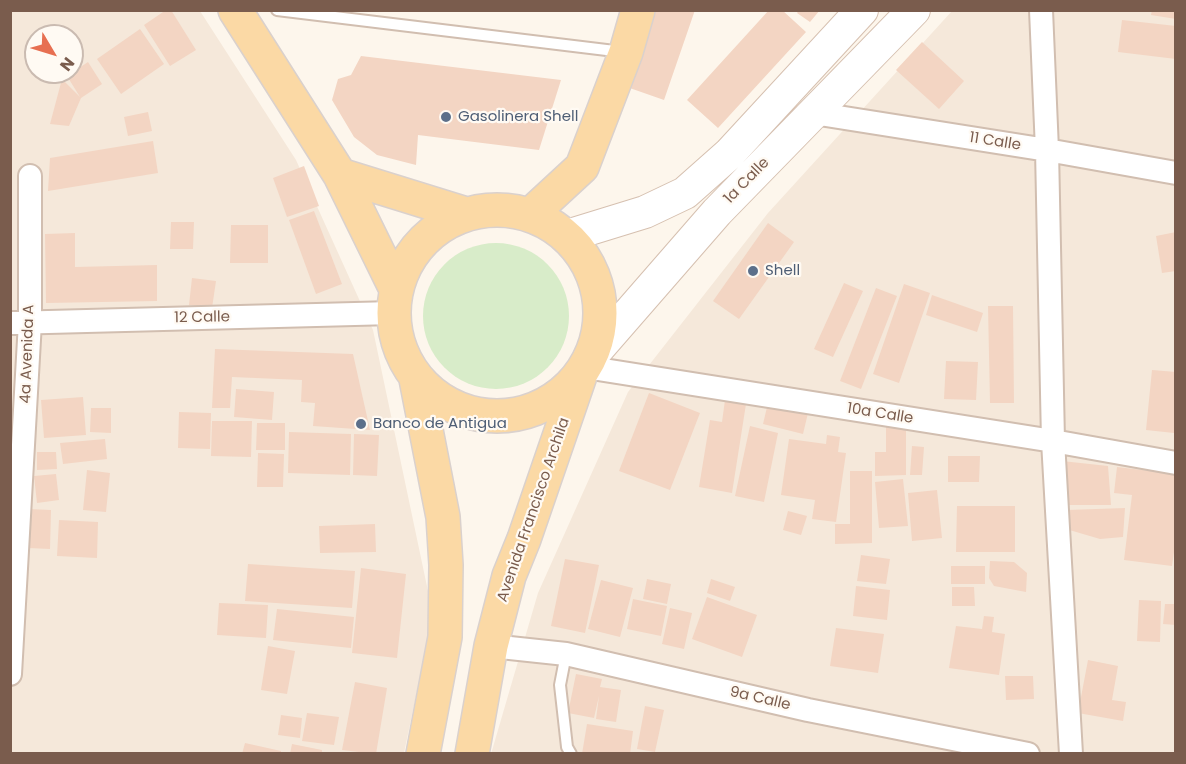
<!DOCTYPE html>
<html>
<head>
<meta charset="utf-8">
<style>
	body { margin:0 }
	#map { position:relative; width:1186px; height:764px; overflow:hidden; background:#fdf6ec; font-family:Poppins,sans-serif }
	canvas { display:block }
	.frame { position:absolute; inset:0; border:12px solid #7a5c4d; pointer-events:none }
	.north { position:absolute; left:24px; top:24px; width:60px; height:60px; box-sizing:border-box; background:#fffaf3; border:2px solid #cabbb1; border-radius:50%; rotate:128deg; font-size:16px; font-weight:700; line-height:24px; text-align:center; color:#7a5c4d }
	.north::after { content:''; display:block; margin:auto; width:21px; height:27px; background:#e76f51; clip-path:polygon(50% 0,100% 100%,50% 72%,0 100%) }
</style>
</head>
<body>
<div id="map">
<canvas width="1186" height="764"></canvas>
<div class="frame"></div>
<div class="north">N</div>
</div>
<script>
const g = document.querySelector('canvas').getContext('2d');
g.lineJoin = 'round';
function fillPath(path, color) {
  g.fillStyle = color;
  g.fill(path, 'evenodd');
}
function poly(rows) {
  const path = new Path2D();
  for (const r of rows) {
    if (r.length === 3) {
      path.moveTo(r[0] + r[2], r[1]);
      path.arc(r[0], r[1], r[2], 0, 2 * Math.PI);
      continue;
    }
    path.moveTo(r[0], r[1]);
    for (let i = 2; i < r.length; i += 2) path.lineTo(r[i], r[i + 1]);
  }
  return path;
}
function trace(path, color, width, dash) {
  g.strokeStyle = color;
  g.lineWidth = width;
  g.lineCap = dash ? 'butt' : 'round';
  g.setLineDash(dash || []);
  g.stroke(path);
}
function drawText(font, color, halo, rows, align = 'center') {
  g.font = font + ' Poppins,sans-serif';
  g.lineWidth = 4.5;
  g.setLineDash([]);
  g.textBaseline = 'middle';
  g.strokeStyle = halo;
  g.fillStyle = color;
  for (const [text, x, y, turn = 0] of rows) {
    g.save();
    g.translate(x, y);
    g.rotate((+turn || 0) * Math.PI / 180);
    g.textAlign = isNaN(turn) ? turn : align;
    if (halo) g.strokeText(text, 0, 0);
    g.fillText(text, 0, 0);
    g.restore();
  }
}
fillPath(poly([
	[10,11,200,11,296,160,373,330,433,615,404,753,11,753],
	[36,36,72,36,72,72,36,72],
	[952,11,1175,11,1175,753,491,754,538,593,628,392,768,213]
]), '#f5e8da');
fillPath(poly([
	[496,316,73]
]), '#d8ecc9');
fillPath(poly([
	[166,10,171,10,196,50,170,66,144,25],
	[650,10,695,10,664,100,624,86],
	[769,10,782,10,806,32,718,128,687,100],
	[799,10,820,10,810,22,797,13],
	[1152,10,1176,10,1176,19,1151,15],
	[1122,20,1176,26,1176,59,1118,52],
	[140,29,164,64,121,94,97,59],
	[922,42,964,81,939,109,896,70],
	[361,56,561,80,539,150,418,135,416,165,377,155,354,137,332,100,338,79,351,75],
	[88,62,102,84,81,98,69,126,50,124,62,79,80,97,67,76],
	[148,112,152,131,128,136,124,117],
	[153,141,158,173,48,191,50,158],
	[304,166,319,206,287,217,273,178],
	[314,211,342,284,316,294,289,220],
	[171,222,194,222,193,249,170,249],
	[768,223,794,242,739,319,713,301],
	[231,225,268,225,268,263,230,263],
	[1176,232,1176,271,1162,273,1156,236],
	[75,233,75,267,157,265,157,301,46,303,45,234],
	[192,278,216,281,212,308,189,305],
	[844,283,863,291,833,357,814,349],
	[904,284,930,293,899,383,873,374],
	[876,288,897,296,861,389,840,381],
	[932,295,983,313,977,332,926,315],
	[988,306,1013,306,1014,403,990,403],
	[215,349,353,354,370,430,313,426,315,403,301,402,302,380,232,377,230,408,212,408],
	[946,361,978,362,976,400,944,399],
	[1152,370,1176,372,1174,433,1146,430],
	[236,389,274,392,272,420,234,417],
	[649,393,700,413,670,490,619,471],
	[83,397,86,435,44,438,41,400],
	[725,400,746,404,732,493,699,487,710,420,722,422],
	[768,403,808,413,803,434,763,424],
	[91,408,111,408,111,433,90,432],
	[179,412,211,413,210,449,178,448],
	[212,421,252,421,251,457,211,456],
	[886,421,906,421,906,475,875,476,875,452,886,452],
	[257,423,285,423,285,450,256,450],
	[750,426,778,433,764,502,735,496],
	[289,432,351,434,350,475,288,473],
	[354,434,379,435,377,476,353,475],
	[827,435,840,437,838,452,846,453,836,522,812,519,815,500,781,495,789,439,826,444],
	[105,439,107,459,63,464,60,443],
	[912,446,924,447,922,475,910,475],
	[37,452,56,452,57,469,37,470],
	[258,453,284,454,283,487,257,487],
	[948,456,980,456,979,482,948,482],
	[1062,461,1108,466,1111,505,1062,505],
	[1117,467,1176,474,1176,538,1172,566,1124,560,1132,495,1114,493],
	[87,470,110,473,106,512,83,510],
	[850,471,872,471,872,543,835,544,835,524,850,524],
	[56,474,59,500,37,503,34,476],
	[903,479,908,526,879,528,875,482],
	[937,490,942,538,912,541,908,493],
	[957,506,1015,506,1015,552,956,552],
	[1125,508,1123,537,1100,539,1066,529,1067,510],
	[28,509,51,510,50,549,28,548],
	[788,511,807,516,801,535,783,530],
	[59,520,98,522,97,558,57,556],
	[375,524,376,552,320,553,319,526],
	[861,555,890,559,886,584,857,581],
	[565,559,599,565,585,633,551,626],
	[990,561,1014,562,1027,573,1026,592,994,586,989,578],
	[248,564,355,571,352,608,245,601],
	[951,566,985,566,985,584,951,584],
	[361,568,406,574,397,658,352,653],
	[647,579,671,584,667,604,643,599],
	[711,579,735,587,730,601,707,593],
	[601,580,633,588,620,637,588,629],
	[856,586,890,590,887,620,853,616],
	[952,587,974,587,975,606,952,606],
	[707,597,757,615,742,657,692,639],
	[633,599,667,606,661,636,627,629],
	[1139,600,1161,601,1160,642,1137,641],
	[219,603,268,605,266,638,217,635],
	[1165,604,1176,604,1176,625,1163,624],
	[670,608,692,613,684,649,662,644],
	[277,609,354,617,351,648,273,640],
	[984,616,994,617,992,632,1005,634,999,675,949,668,956,626,982,629],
	[836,628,884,634,878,673,830,666],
	[268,646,295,651,287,694,261,690],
	[1088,660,1118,666,1112,700,1126,702,1123,721,1078,713],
	[576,674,602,679,600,687,621,690,616,722,596,719,599,696,594,718,568,713],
	[1005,676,1033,676,1034,699,1006,700],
	[355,682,387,688,376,754,342,750],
	[645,706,664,710,655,752,637,749],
	[307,713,339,717,334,745,302,741],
	[281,715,302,718,300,738,278,735],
	[587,724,633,731,630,754,582,754],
	[245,743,281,751,281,754,242,754],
	[292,744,322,750,322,754,290,754]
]), '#f3d5c3');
const lane = poly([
	[277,10,623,52],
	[566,654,560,685,567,747,571,754]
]);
const street = poly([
	[1041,10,1047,150,1053,441,1071,754],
	[813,113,1047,150,1176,173],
	[10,323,393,313],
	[585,367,1053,441,1176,463],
	[491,646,566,654,808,710,1028,754],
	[10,674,30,322,30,176]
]);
const secondary = poly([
	[567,236,645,212,685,193,729,154,862,10],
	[589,359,717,212,914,10]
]);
const primary = poly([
	[235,10,340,175,396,289],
	[340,175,466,214],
	[497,313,103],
	[530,215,582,167,626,52,638,10],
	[416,379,443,517,446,565,445,637,423,754],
	[472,754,491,646,509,576,524,539,580,376]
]);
trace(lane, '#d1beb0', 14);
trace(street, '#d1beb0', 26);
trace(secondary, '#d6c0b0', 34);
trace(primary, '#dad1cd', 36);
trace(lane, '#fff', 10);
trace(street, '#fff', 22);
trace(secondary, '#fff', 32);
trace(primary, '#fbd9a5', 33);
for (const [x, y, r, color] of [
	[446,117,6,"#5c6f8a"],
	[753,271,6,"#5c6f8a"],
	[361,424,6,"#5c6f8a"]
]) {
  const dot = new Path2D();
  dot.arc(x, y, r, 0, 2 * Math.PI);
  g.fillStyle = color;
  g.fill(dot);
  trace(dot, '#fffaf3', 2);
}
drawText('15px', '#4e5e75', '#fffaf3', [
	["Gasolinera Shell",458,117],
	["Shell",765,271],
	["Banco de Antigua",373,424]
], 'left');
drawText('15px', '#7a5c4d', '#fffaf3', [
	["11 Calle",995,142,9],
	["1a Calle",747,181,-46],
	["12 Calle",202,318,-1],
	["4a Avenida A",28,354,-88],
	["10a Calle",880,414,9],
	["Avenida Francisco Archila",534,510,-71],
	["9a Calle",760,699,13]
]);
</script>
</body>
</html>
